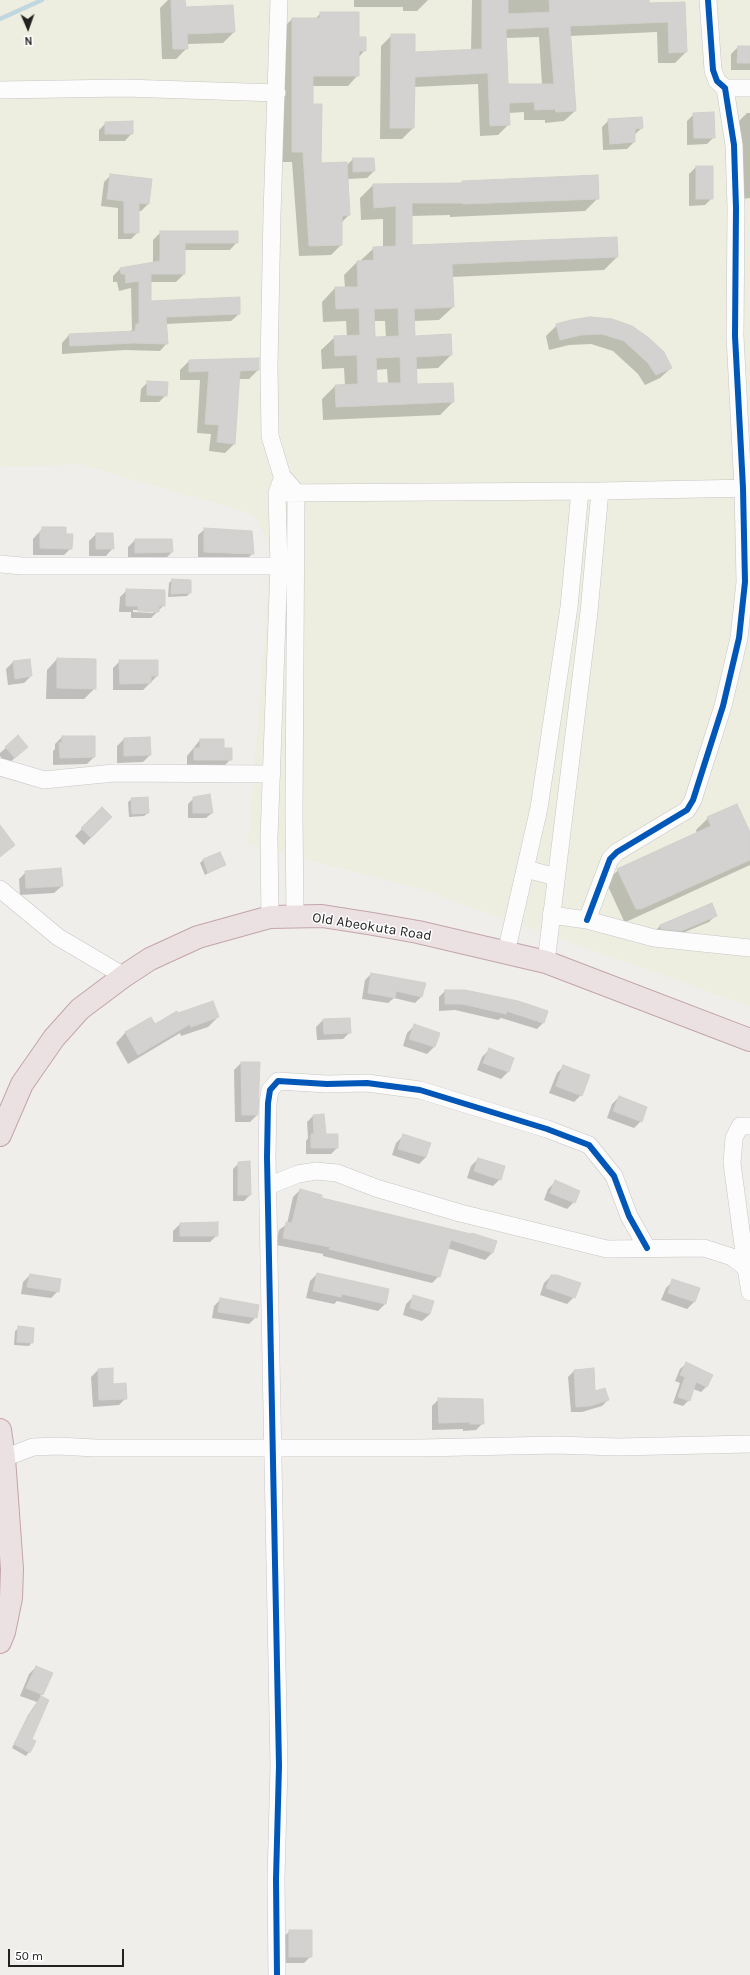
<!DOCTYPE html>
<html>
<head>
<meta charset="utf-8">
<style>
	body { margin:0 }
	#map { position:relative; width:750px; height:1975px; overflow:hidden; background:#efeeeb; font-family:Karla,sans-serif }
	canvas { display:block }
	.north { position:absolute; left:8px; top:8px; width:40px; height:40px; -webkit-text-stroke:3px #fff; paint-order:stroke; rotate:178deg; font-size:11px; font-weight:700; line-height:16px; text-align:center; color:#222 }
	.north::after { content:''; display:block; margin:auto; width:14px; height:18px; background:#222; clip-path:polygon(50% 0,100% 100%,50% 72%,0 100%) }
	.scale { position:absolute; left:8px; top:1949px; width:116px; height:18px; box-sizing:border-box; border:2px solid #222; border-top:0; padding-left:5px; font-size:12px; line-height:14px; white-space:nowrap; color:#222; -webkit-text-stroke:3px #fff; paint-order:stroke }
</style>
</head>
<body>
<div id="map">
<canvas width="750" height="1975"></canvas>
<div class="north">N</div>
<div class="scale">50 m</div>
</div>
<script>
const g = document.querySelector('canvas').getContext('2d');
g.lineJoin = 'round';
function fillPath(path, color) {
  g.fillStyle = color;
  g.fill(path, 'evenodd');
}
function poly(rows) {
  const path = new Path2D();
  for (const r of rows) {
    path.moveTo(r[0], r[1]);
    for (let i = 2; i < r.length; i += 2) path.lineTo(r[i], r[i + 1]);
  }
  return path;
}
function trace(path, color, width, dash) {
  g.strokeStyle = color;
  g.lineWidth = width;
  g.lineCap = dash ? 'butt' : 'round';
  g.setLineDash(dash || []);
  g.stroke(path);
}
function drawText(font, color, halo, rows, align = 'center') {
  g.font = font + ' Karla,sans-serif';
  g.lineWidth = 3;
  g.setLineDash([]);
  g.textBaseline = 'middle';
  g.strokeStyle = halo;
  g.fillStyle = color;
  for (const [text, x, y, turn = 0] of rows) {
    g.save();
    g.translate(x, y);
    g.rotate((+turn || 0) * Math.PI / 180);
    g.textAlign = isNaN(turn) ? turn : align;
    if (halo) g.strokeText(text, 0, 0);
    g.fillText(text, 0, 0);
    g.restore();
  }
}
fillPath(poly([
	[0,0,750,0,750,1006,420,889,248,844,265,633,270,546,254,514,79,464,0,467]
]), '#edeedf');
fillPath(poly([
	[168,0,184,0,185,8,234,32,223,43,187,44,187,48,176,59,162,59,160,8],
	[354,0,428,0,417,11,403,11,403,7,354,7],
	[472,0,648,0,648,4,684,3,686,52,675,63,658,63,657,32,570,36,575,111,564,121,545,123,545,120,524,120,524,112,509,113,509,124,498,135,480,136,478,84,413,87,413,128,402,139,380,139,381,46,392,35,414,53,471,51],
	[539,37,542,85,507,85,505,38],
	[321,13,358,38,365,50,358,58,358,75,348,86,312,86,312,105,320,164,346,166,353,159,374,171,367,178,347,179,349,215,341,223,341,245,331,255,299,256,292,162,282,162,282,29,292,19,315,19],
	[738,47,750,47,750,70,731,70,731,54],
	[747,113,750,113,750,198,742,199,738,122],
	[694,114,714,137,707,144,687,145,687,121],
	[609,120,642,128,634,135,634,142,627,149,603,150,602,127],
	[106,123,132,133,125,141,99,141,99,130],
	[696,167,712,167,712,198,705,205,689,206,689,174],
	[111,175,151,180,148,204,141,211,138,211,138,232,131,239,118,239,118,208,101,206,104,182],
	[462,182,598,198,585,211,450,217,450,215,411,216,411,246,616,238,617,257,604,270,452,277,453,307,439,320,413,321,414,337,451,355,438,368,415,369,416,385,453,402,440,415,323,420,322,399,335,386,345,386,344,368,322,369,321,350,335,337,347,337,346,321,323,322,322,302,335,288,345,288,344,275,357,262,360,261,374,248,383,247,383,219,361,220,360,198,373,185,460,184],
	[373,321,385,321,386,338,374,338],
	[387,369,388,384,376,385,375,370],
	[161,232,237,242,230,250,184,250,184,274,176,282,150,282,150,302,239,314,231,321,165,324,167,343,160,351,125,350,62,354,62,343,69,335,129,332,132,330,131,288,119,291,117,282,113,282,113,276,121,268,153,263,153,240],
	[590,318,671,368,660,378,645,385,638,374,613,351,591,344,569,345,549,350,546,336,557,325],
	[189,361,258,370,249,379,239,379,234,444,225,453,209,451,211,434,197,433,200,380,180,380,180,370],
	[148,382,166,395,159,402,140,402,141,389],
	[43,528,65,535,71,548,64,555,33,555,33,539],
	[205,529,253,553,246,560,198,558,198,535],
	[96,534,113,548,106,556,89,556,89,541],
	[135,540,171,540,172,552,165,559,128,560,128,547],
	[172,580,190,593,187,596,168,597,169,583],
	[127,590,164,605,151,618,131,618,131,612,119,612,120,597],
	[133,610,155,611,153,613,133,612],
	[57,659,95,688,84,699,46,699,47,670],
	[29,660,31,676,24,683,8,685,6,669,13,662],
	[120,661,157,661,157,676,143,690,113,690,113,668],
	[18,737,27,747,7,765,0,756,0,753],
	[62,737,94,757,87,764,53,765,53,751,55,749,55,744],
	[149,738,150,755,143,762,117,763,117,746,124,739],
	[200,740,223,749,231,759,224,766,187,766,187,756],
	[194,798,212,813,206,818,188,818,188,804],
	[132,799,148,813,144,816,129,817,128,802],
	[102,809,111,817,84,845,75,836],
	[708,818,750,833,750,865,628,921,624,921,606,882,618,870,697,834,696,830],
	[220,853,225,864,205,875,200,863,203,860],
	[26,872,62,886,54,893,20,895,19,879],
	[711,904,716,915,709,922,673,937,653,933,660,926],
	[371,974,424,984,421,997,415,1003,394,998,388,1003,362,999,365,980],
	[445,991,543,1023,537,1029,501,1018,498,1020,455,1010,439,1011,439,997],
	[177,1015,218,1017,208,1027,181,1036,180,1033,128,1064,116,1043,125,1033,150,1018,155,1025],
	[323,1020,350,1032,343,1039,317,1040,316,1027],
	[414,1026,434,1047,427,1054,403,1046,407,1033],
	[489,1050,513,1058,508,1072,501,1079,477,1070,482,1057],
	[241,1063,257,1115,250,1122,235,1122,234,1070],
	[564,1066,581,1095,574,1102,549,1093,557,1073],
	[619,1097,641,1121,634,1128,607,1118,612,1104],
	[323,1115,325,1135,337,1148,331,1154,306,1154,306,1141,308,1138,307,1122,313,1116],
	[403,1136,426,1157,419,1164,392,1155,396,1143],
	[478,1159,500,1179,493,1186,467,1178,471,1166],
	[239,1163,250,1195,244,1201,233,1201,233,1169],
	[555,1182,574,1202,567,1209,544,1200,548,1189],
	[300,1190,321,1198,495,1241,492,1253,485,1260,447,1248,439,1276,432,1283,323,1256,323,1254,276,1245,279,1230,287,1224,293,1197],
	[180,1224,217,1235,210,1242,173,1242,173,1231],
	[317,1274,388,1290,385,1304,378,1311,337,1301,334,1304,306,1298,310,1281],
	[30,1275,58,1291,51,1298,21,1294,23,1282],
	[551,1276,574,1297,567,1304,540,1295,544,1283],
	[673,1281,698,1289,694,1302,687,1309,661,1300,666,1288],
	[413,1297,430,1314,422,1321,403,1315,406,1304],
	[221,1299,256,1317,249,1324,212,1318,214,1306],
	[19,1328,32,1342,29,1346,14,1345,15,1331],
	[686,1364,712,1375,706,1387,701,1392,693,1389,689,1400,683,1406,673,1403,680,1383,675,1381,680,1369],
	[98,1370,126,1398,119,1405,93,1407,91,1377],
	[574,1371,595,1392,608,1400,602,1406,582,1412,571,1412,568,1377],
	[439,1399,483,1423,476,1430,463,1431,463,1429,432,1430,432,1406],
	[36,1667,51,1673,40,1697,48,1701,30,1739,29,1752,26,1756,12,1748,28,1715,37,1702,20,1696,29,1674],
	[290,1931,311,1956,304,1963,282,1963,282,1938]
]), '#0003');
trace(poly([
	[0,19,42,0]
]), '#c1d7e0', 4.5);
const building = poly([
	[171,0,185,0,186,7,233,5,235,32,187,34,188,49,173,49,171,0],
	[482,0,508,0,508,14,550,12,549,0,649,0,649,3,685,2,687,52,669,53,668,22,570,26,576,111,556,112,555,109,535,110,534,102,509,103,510,125,490,126,488,73,415,77,414,128,390,128,391,34,415,34,415,52,482,49,482,0],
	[549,27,554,84,508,84,506,29,549,27],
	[320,12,359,12,359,37,366,37,366,51,359,51,359,76,313,76,313,104,322,104,321,163,347,162,350,215,342,216,342,245,309,246,303,152,292,152,292,18,320,18,320,12],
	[738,46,750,46,750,63,737,63,738,46],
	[714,112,715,138,694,138,693,113,714,112],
	[642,117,643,128,635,129,635,142,610,144,608,119,642,117],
	[133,121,133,134,105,134,105,122,133,121],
	[353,158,374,158,375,171,353,172,353,158],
	[696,166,713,166,713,199,696,199,696,166],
	[110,174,152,179,149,204,139,203,139,233,124,233,124,201,107,199,110,174],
	[598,175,599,199,463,204,463,203,412,203,412,245,617,237,618,257,452,264,454,307,414,309,415,336,451,334,452,355,416,357,417,384,453,383,454,402,336,407,335,385,358,384,357,355,335,356,334,336,360,335,359,308,336,309,335,287,358,287,357,261,374,260,373,247,396,246,396,206,374,208,373,184,462,183,462,181,598,175],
	[398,308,399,336,375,337,374,309,398,308],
	[400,357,401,383,377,383,376,358,400,357],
	[160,231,238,231,238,243,185,243,185,274,151,274,151,301,240,297,240,314,166,317,168,344,134,343,70,346,69,334,135,331,136,324,139,324,139,281,126,283,125,274,121,274,120,268,160,261,160,231],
	[590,317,612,319,632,326,649,338,664,352,672,368,656,375,648,363,624,341,602,334,581,335,560,340,556,324,571,320,590,317],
	[259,358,259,370,240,371,235,444,217,442,219,425,205,424,209,371,189,372,189,360,259,358],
	[147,381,168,382,167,396,147,395,147,381],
	[42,527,66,527,66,534,73,534,72,549,40,548,40,531,42,531,42,527],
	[204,528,252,531,254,554,204,552,204,528],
	[96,533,113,533,114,549,96,549,96,533],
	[135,539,172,539,173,552,135,553,135,539],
	[172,579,191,580,191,593,171,594,172,579],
	[126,589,165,590,165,606,159,606,159,612,138,611,138,606,126,606,126,589],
	[57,658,96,659,96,689,57,688,57,658],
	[30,659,32,676,15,679,13,661,30,659],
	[119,660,158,660,158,676,151,676,151,683,120,684,119,660],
	[18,735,28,747,15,758,5,747,18,735],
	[62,736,95,736,95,757,60,758,59,743,62,743,62,736],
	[150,737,151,755,124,756,124,738,150,737],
	[200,739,224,739,224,748,232,748,232,760,194,760,194,748,200,748,200,739],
	[210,794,213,813,193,813,193,797,210,794],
	[148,797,149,813,132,814,131,798,148,797],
	[737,804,750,832,750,860,641,909,636,909,617,869,711,826,707,817,737,804],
	[102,807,112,817,91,838,81,828,102,807],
	[0,825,15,845,0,857,0,825],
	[220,852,226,865,208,873,203,859,220,852],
	[61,868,63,886,26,888,25,871,61,868],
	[712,903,717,916,681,931,661,929,660,925,712,903],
	[371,973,426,983,422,997,396,991,395,998,368,993,371,973],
	[445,990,465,990,518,1001,548,1011,544,1023,507,1011,506,1014,462,1004,445,1004,445,990],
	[213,1001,219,1017,191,1027,190,1024,138,1055,125,1032,151,1017,155,1024,177,1011,178,1013,213,1001],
	[350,1018,351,1033,324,1034,323,1019,350,1018],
	[414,1024,440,1033,435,1047,409,1039,414,1024],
	[489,1048,514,1058,509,1072,483,1063,489,1048],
	[241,1062,260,1062,258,1115,242,1115,241,1062],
	[563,1065,590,1075,582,1096,556,1086,563,1065],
	[619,1096,647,1107,642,1122,613,1111,619,1096],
	[324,1114,326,1134,338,1134,338,1148,311,1148,311,1134,314,1134,313,1115,324,1114],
	[403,1134,431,1143,426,1157,398,1149,403,1134],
	[478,1158,505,1166,501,1180,474,1171,478,1158],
	[250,1161,251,1195,238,1195,238,1162,250,1161],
	[555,1180,580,1191,575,1203,550,1193,555,1180],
	[300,1189,322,1195,322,1198,471,1234,472,1233,497,1241,493,1253,451,1240,440,1277,329,1249,330,1247,283,1238,286,1222,292,1223,300,1189],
	[218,1222,218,1236,180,1236,180,1223,218,1222],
	[317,1273,389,1289,386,1304,342,1294,341,1297,313,1291,317,1273],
	[30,1274,61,1279,59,1292,27,1287,30,1274],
	[551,1275,557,1275,581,1283,575,1298,546,1288,551,1275],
	[672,1279,700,1288,695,1302,668,1293,672,1279],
	[413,1295,434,1301,430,1314,410,1308,413,1295],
	[220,1298,259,1305,257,1318,218,1312,220,1298],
	[18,1326,34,1328,33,1343,17,1342,18,1326],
	[686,1362,713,1375,707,1387,696,1382,690,1401,678,1397,685,1377,680,1375,686,1362],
	[113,1368,113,1384,126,1383,127,1399,99,1400,98,1369,113,1368],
	[594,1368,595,1391,605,1388,609,1400,590,1406,576,1407,574,1370,594,1368],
	[438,1398,483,1399,484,1424,470,1424,470,1422,439,1423,438,1398],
	[36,1666,53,1673,43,1695,26,1688,36,1666],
	[41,1696,49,1700,32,1739,36,1741,30,1753,14,1744,31,1711,32,1711,41,1696],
	[289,1930,312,1930,312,1957,289,1957,289,1930]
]);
fillPath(building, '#d4d2d0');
trace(building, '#d2d0cc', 1);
const street = poly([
	[279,0,272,214,269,366,270,436,282,476,296,492,294,814,295,916],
	[725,88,750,88],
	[0,90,125,88,277,93],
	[277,493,600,491,750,488],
	[0,564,22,566,279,566],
	[0,767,44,780,114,773,272,774],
	[526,869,556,877],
	[0,889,58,937,124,976],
	[551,915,587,920,654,938,750,948],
	[270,917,269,838,279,566,277,493,281,482],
	[587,920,610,859,617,852,687,810,693,800,723,706,739,638,745,582,743,488,735,336,736,208,734,145,725,88,717,81,713,70,708,0],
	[506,953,539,808,569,607,580,491],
	[546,962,589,612,600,491],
	[268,1186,298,1174,316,1171,337,1173,376,1188,460,1213,607,1249,704,1248,732,1257,746,1268,750,1292],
	[746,1268,732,1163,734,1138,740,1126,750,1126],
	[4,1458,33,1447,58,1446,95,1448,421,1448,556,1445,618,1447,750,1444],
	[277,1975,276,1879,279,1766,267,1157,268,1103,270,1090,278,1081,327,1084,367,1083,420,1090,547,1129,589,1145,614,1176,629,1216,647,1248]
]);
const highway = poly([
	[0,1135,22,1084,54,1038,80,1009,124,976,150,959,198,937,270,917,322,916,373,924,418,932,546,962,750,1040],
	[0,1430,4,1458,12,1569,11,1598,4,1632,0,1642]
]);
trace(street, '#c7c6c5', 18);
trace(highway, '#c3a4ab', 24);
trace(street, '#fdfcfc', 17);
trace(highway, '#ebe1e2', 22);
trace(poly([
	[587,920,610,859,617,852,687,810,693,800,723,706,739,638,745,582,743,488,735,336,736,208,734,145,725,88,717,81,713,70,708,0],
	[277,1975,276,1879,279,1766,267,1157,268,1103,270,1090,278,1081,327,1084,367,1083,420,1090,547,1129,589,1145,614,1176,629,1216,647,1248]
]), '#0057b8', 6);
drawText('14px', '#222', '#fff', [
	["Old Abeokuta Road",372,927,9]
]);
</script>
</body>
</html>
